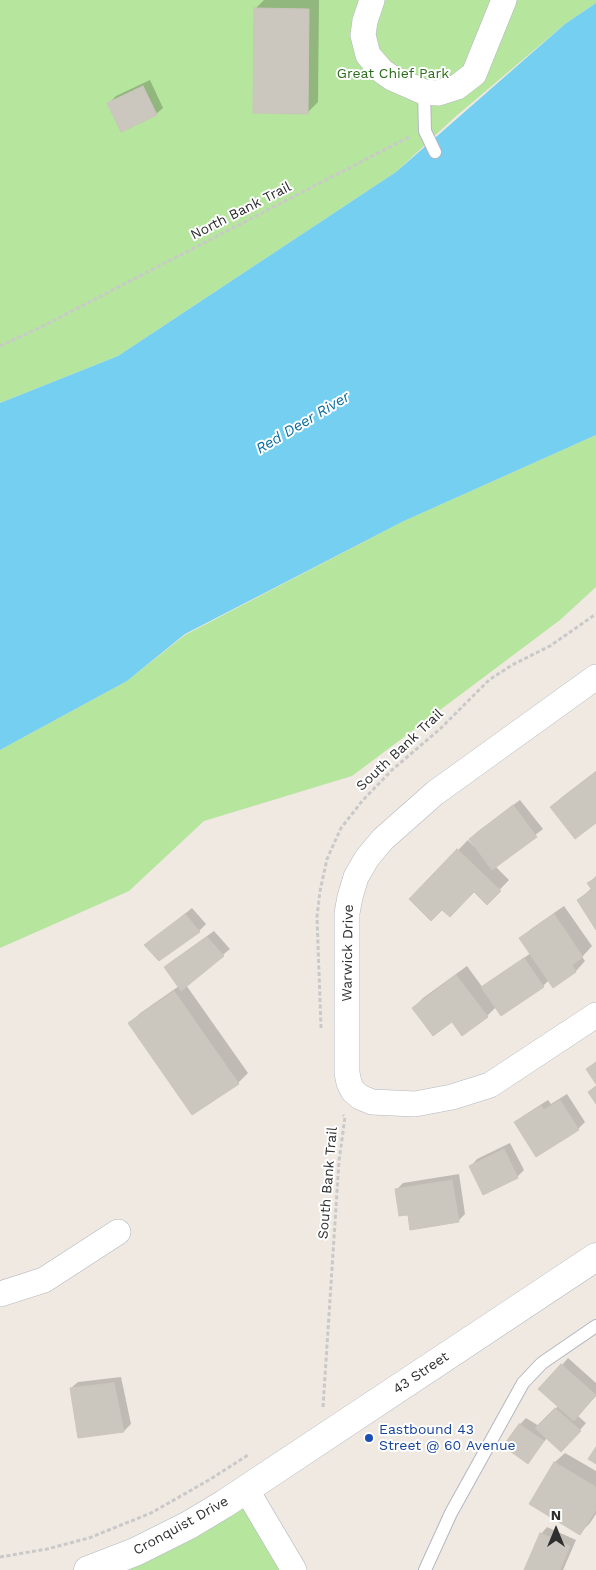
<!DOCTYPE html>
<html>
<head>
<meta charset="utf-8">
<style>
	body { margin:0 }
	#map { position:relative; width:596px; height:1570px; overflow:hidden; background:#efe9e1; font-family:"Work Sans",sans-serif }
	canvas { display:block }
	.north { position:absolute; left:531px; top:1505px; width:50px; height:50px; -webkit-text-stroke:4px #fff; paint-order:stroke; rotate:0deg; font-size:14px; font-weight:700; line-height:20px; text-align:center; color:#2e2e2e }
	.north::after { content:''; display:block; margin:auto; width:18px; height:22px; background:#2e2e2e; clip-path:polygon(50% 0,100% 100%,50% 72%,0 100%) }
</style>
</head>
<body>
<div id="map">
<canvas width="596" height="1570"></canvas>
<div class="north">N</div>
</div>
<script>
const g = document.querySelector('canvas').getContext('2d');
g.lineJoin = 'round';
function fillPath(path, color) {
  g.fillStyle = color;
  g.fill(path, 'evenodd');
}
function poly(rows) {
  const path = new Path2D();
  for (const r of rows) {
    path.moveTo(r[0], r[1]);
    for (let i = 2; i < r.length; i += 2) path.lineTo(r[i], r[i + 1]);
  }
  return path;
}
function trace(path, color, width, dash) {
  g.strokeStyle = color;
  g.lineWidth = width;
  g.lineCap = dash ? 'butt' : 'round';
  g.setLineDash(dash || []);
  g.stroke(path);
}
function drawText(font, color, halo, rows, align = 'center') {
  g.font = font + ' "Work Sans",sans-serif';
  g.lineWidth = 4;
  g.setLineDash([]);
  g.textBaseline = 'middle';
  g.strokeStyle = halo;
  g.fillStyle = color;
  for (const [text, x, y, turn = 0] of rows) {
    g.save();
    g.translate(x, y);
    g.rotate((+turn || 0) * Math.PI / 180);
    g.textAlign = isNaN(turn) ? turn : align;
    if (halo) g.strokeText(text, 0, 0);
    g.fillText(text, 0, 0);
    g.restore();
  }
}
fillPath(poly([
	[0,0,596,0,596,3,565,24,455,117,396,172,118,356,0,403],
	[596,435,596,587,560,620,352,776,204,821,129,891,0,948,0,750,127,681,185,635,404,521],
	[246,1489,294,1570,88,1570]
]), '#b6e59e');
fillPath(poly([
	[596,3,596,435,404,521,185,634,127,681,0,750,0,403,118,356,396,172,565,24]
]), '#75cff0');
fillPath(poly([
	[264,0,319,0,318,102,308,112,255,9],
	[150,80,163,108,156,114,109,103,116,96],
	[596,771,596,821,552,807,562,797],
	[520,800,543,829,495,866,509,880,487,903,474,891,443,908,410,899,468,840,475,847,476,846,471,839,477,832],
	[596,876,596,927,578,900,592,888,589,883],
	[564,906,592,946,582,957,585,961,576,971,553,986,549,980,543,986,496,1007,487,1016,452,1021,413,1008,423,998,467,966,483,988,490,981,531,953,521,939,531,929],
	[192,908,206,924,199,931,159,960,146,945],
	[214,931,230,949,186,985,248,1073,238,1083,192,1113,130,1024,139,1014,179,986,165,967,172,961],
	[567,1094,585,1122,578,1129,536,1155,516,1122,523,1116,548,1100,551,1104],
	[510,1143,524,1170,517,1177,484,1193,471,1166,477,1159],
	[459,1174,465,1214,458,1221,409,1214,396,1190,403,1183],
	[568,1358,596,1383,596,1396,578,1416,586,1423,568,1444,547,1438,528,1462,505,1446,520,1424,526,1418,539,1426,559,1405,562,1365],
	[121,1377,131,1424,124,1431,79,1437,71,1388,78,1382],
	[565,1453,596,1471,596,1514,590,1523,580,1533,531,1503,555,1462],
	[547,1527,576,1540,563,1570,525,1570,541,1534]
]), '#0003');
const building = poly([
	[254,8,309,9,308,114,253,113,254,8],
	[143,86,157,115,121,132,107,103,143,86],
	[596,772,596,823,575,839,550,807,596,772],
	[513,805,537,837,492,870,469,839,513,805],
	[457,849,501,891,487,905,474,892,450,917,442,910,431,921,409,899,457,849],
	[596,878,596,930,577,900,592,890,587,883,596,878],
	[185,914,200,932,159,961,144,945,185,914],
	[554,914,583,957,572,965,576,972,553,988,519,938,554,914],
	[207,937,224,956,181,991,164,967,207,937],
	[524,958,544,987,501,1016,481,987,524,958],
	[456,975,488,1017,462,1036,452,1022,433,1036,412,1008,456,975],
	[174,991,239,1084,192,1115,128,1023,174,991],
	[596,1062,596,1084,586,1069,596,1062],
	[596,1086,596,1104,588,1092,596,1086],
	[560,1100,579,1130,536,1157,514,1122,541,1106,544,1110,560,1100],
	[504,1149,518,1178,483,1195,469,1166,504,1149],
	[452,1180,459,1222,410,1230,408,1215,399,1216,395,1189,452,1180],
	[561,1364,596,1395,574,1421,538,1389,561,1364],
	[114,1383,124,1432,78,1438,70,1388,114,1383],
	[555,1408,581,1431,561,1452,535,1428,555,1408],
	[519,1424,544,1441,528,1464,503,1446,519,1424],
	[596,1447,596,1464,588,1459,596,1447],
	[554,1462,596,1487,596,1510,580,1535,529,1504,554,1462],
	[540,1533,570,1546,560,1570,524,1570,540,1533]
]);
fillPath(building, '#cbc7bf');
trace(building, '#cbc5ba', 1);
const lane = poly([
	[424,92,425,131,435,152],
	[425,1570,451,1513,523,1383,542,1363,596,1326]
]);
const street = poly([
	[372,0,365,21,363,35,368,55,382,71,392,78,424,92,438,93,457,87,474,74,504,0],
	[596,677,435,793,383,839,367,858,356,877,350,897,347,913,347,1073,349,1083,353,1091,360,1097,372,1102,415,1104,452,1097,490,1085,596,1015],
	[0,1294,44,1280,118,1232],
	[246,1489,294,1570]
]);
const secondary = poly([
	[88,1570,135,1552,189,1525,224,1504,596,1257]
]);
trace(lane, '#b4b7c1', 14);
trace(street, '#b4b7c1', 26);
trace(secondary, '#b4b7c1', 29);
trace(poly([
	[0,346,43,326,409,137],
	[321,1028,317,917,320,891,327,859,341,828,363,800,392,770,441,728,489,680,512,665,550,646,596,614],
	[323,1407,339,1161,345,1117,343,1115],
	[0,1557,47,1549,89,1538,151,1513,209,1480,248,1455]
]), '#c9c9c9', 3, [4, 2.5]);
trace(lane, '#fff', 12);
trace(street, '#fff', 25);
trace(secondary, '#fff', 28);
for (const [x, y, r, color] of [
	[369,1438,5,"#1a4fb4"]
]) {
  const dot = new Path2D();
  dot.arc(x, y, r, 0, 2 * Math.PI);
  g.fillStyle = color;
  g.fill(dot);
  trace(dot, '#fff', 2);
}
drawText('14px', '#2c6e1b', '#fff', [
	["Great Chief Park",393,74]
]);
drawText('14px', '#2e2e2e', '#fff', [
	["North Bank Trail",241,211,-27],
	["South Bank Trail",400,750,-43],
	["Warwick Drive",348,953,-89],
	["South Bank Trail",328,1183,-85],
	["43 Street",421,1373,-34],
	["Cronquist Drive",181,1526,-29]
]);
drawText('14px', '#164399', '#fff', [
	["Eastbound 43",379,1430],
	["Street @ 60 Avenue",379,1446]
], 'left');
drawText('italic 15px', '#0d6fa3', '#fff', [
	["Red Deer River",303,423,-31]
]);
</script>
</body>
</html>
